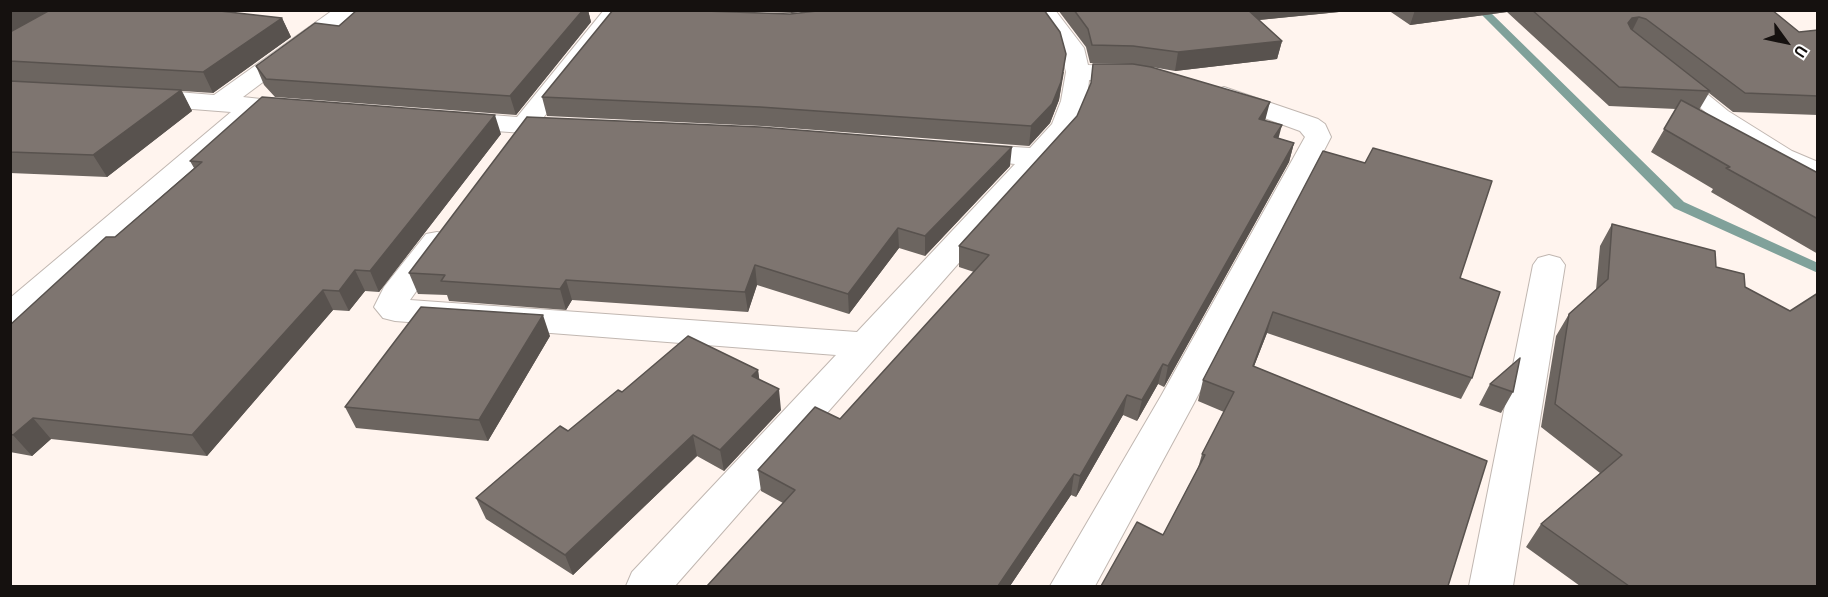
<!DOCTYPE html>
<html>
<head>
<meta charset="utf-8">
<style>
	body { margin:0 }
	#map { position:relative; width:1828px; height:597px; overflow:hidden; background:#fff4ee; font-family:"PT Sans",sans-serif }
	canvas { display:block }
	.frame { position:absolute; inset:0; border:12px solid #15110f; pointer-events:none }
	.north { position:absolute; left:1756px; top:12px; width:60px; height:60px; -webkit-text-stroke:4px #fff; paint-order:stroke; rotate:123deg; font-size:16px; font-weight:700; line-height:24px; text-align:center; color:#15110f }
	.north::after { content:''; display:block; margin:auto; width:21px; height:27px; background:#15110f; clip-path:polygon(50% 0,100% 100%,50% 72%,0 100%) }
</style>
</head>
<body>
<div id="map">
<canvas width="1828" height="597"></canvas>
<div class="frame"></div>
<div class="north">U</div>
</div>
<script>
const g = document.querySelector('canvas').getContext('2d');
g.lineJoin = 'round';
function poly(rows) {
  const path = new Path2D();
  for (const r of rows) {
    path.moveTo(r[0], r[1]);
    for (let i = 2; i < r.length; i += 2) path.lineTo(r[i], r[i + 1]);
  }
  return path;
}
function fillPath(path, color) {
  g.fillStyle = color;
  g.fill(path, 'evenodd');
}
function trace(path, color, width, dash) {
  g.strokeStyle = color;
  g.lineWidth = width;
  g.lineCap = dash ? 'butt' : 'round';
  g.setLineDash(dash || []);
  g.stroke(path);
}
fillPath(poly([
	[1477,10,1488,10,1684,202,1818,263,1818,273,1674,208,1477,10]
]), '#80a19a');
const service = poly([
	[1677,73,1684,75,1728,111,1792,151,1818,162,1818,176,1776,161,1714,119,1670,83,1667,79,1670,75,1677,73]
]);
const minor = poly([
	[333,10,359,10,243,97,305,104,309,109,305,114,296,117,259,114,22,325,10,328,10,298,231,112,141,105,132,102,128,97,132,92,141,89,214,95,333,10],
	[604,10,627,10,533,131,524,133,452,128,443,126,439,120,443,114,452,112,517,117,604,10],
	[1032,10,1055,10,1084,48,1088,65,1136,67,1145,69,1148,74,1145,79,1136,81,1089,80,1087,101,1073,133,675,586,626,586,632,572,836,355,395,321,383,318,374,307,384,287,426,234,437,232,448,234,452,241,410,300,857,332,1015,164,957,158,953,152,957,146,967,144,1030,148,1052,124,1061,101,1066,72,1060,49,1032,10],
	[1224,87,1318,119,1325,124,1331,137,1194,403,1095,586,1050,586,1161,396,1305,137,1300,131,1215,100,1211,95,1215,90,1224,87],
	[1549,255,1560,258,1565,265,1513,586,1469,586,1533,265,1538,258,1549,255]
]);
trace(service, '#c1b7b1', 2);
trace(minor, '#c1b7b1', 2);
fillPath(service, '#fff');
fillPath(minor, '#fff');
fillPath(poly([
	[10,10,282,18,291,37,213,93,182,91,192,111,107,177,10,173],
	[357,10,588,10,591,22,516,115,275,97,264,85,256,66,339,26],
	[718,10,815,10,791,13],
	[1058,10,1359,10,1259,20,1282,41,1277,59,1175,71,1152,67,1265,120,1278,138,1294,143,1289,162,1164,387,1158,384,1137,421,1123,415,1076,497,1071,495,1010,586,707,586,783,503,761,491,758,470,840,419,974,272,959,267,959,246,1077,116,1091,85,1093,64,1132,64,1090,63,1086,47],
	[1388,10,1772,10,1799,32,1818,30,1818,115,1733,112,1709,93,1699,110,1818,173,1818,254,1711,192,1713,189,1651,152,1676,109,1609,106,1507,12,1410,25],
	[790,14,1064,72,1059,100,1050,123,1029,146,762,126,547,116,542,97],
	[501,134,379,292,365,291,349,311,333,310,207,456,51,439,32,456,10,452,10,325,115,237,194,168,190,161],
	[1323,151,1460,278,1472,378,1461,399,1267,333,1254,366,1163,535,1198,468,1202,454,1224,412,1198,401,1203,380],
	[1010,166,925,256,899,248,849,314,757,285,748,312,572,300,566,310,449,301,447,295,418,294,409,273],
	[1612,224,1716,267,1745,287,1790,311,1818,586,1580,586,1526,547,1541,524,1600,473,1541,427,1556,336,1569,314,1596,290,1600,246],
	[550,336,488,441,356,428,345,407],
	[758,370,759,380,781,410,724,471,697,456,573,575,486,519,476,498,622,392],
	[1490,384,1513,392,1501,413,1479,405]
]), '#6c6560');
fillPath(poly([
	[10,10,53,10,10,34],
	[573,10,588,10,591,22,516,115,510,96],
	[791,10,815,10,791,13],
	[1241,10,1359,10,1238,22],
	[1415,10,1507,10,1507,12,1410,25],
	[1639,17,1630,35,1628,23,1632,18],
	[282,18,291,37,213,93,203,72],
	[1282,41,1277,59,1175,71,1178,52],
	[1066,54,1059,100,1050,123,1029,146,1031,126],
	[181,90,192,111,107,177,93,155],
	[1270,102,1265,121,1259,119],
	[495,115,501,134,379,292,370,271],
	[1282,125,1277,144,1274,137],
	[1294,143,1289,162,1164,387,1168,366],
	[1012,147,1010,166,925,256,925,236],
	[898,228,899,248,849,314,848,294],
	[755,265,757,285,748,312,745,292],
	[355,270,365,291,349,311,339,291],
	[566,280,572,300,566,310,560,289],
	[323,290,333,310,207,456,192,435],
	[1273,312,1267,333,1246,387,1253,366],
	[543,315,550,336,488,441,479,420],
	[1163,364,1158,384,1137,421,1142,400],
	[758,370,761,391,752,376],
	[779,389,781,410,724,471,720,450],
	[1127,395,1123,415,1076,497,1080,476],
	[33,418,51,439,32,456,13,435],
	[693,435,697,456,573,575,565,555],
	[1074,474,1071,495,1010,586,998,586]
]), '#58524e');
const building = poly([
	[50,10,211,10,282,18,203,72,10,61,10,32,50,10],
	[357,10,583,10,510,96,266,79,256,66,315,23,339,26,357,10],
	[613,10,676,10,790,14,826,10,1044,10,1060,32,1066,54,1061,82,1052,104,1031,126,760,107,542,97,613,10],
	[1074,10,1248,10,1282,41,1178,52,1133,46,1092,45,1088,29,1074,10],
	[1532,10,1772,10,1799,32,1818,30,1818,96,1745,93,1646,19,1639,17,1632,18,1628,23,1631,29,1710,91,1619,87,1532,10],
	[1093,64,1133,64,1151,67,1270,102,1259,119,1282,125,1274,137,1294,143,1168,366,1163,364,1142,400,1127,395,1080,476,1074,474,998,586,707,586,795,490,758,470,815,407,840,419,989,255,959,246,1077,116,1091,83,1093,64],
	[10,81,181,90,93,155,10,152,10,81],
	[262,97,495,115,370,271,355,270,339,291,323,290,192,435,33,418,13,435,10,434,10,325,106,237,115,237,202,162,190,161,262,97],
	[1681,100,1818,173,1818,219,1726,168,1730,167,1664,129,1681,100],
	[527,117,760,127,1012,147,925,236,898,228,848,294,755,265,745,292,566,280,560,289,441,281,445,275,409,273,527,117],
	[1373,148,1492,181,1460,278,1500,292,1472,378,1273,312,1253,366,1487,461,1448,586,1101,586,1137,522,1163,535,1205,455,1202,454,1234,392,1203,380,1323,151,1365,163,1373,148],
	[1612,224,1715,251,1716,267,1744,274,1745,287,1790,311,1818,293,1818,586,1629,586,1541,524,1622,455,1555,404,1569,314,1608,279,1612,224],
	[421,307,543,315,479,420,345,407,421,307],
	[688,336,758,370,752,376,779,389,720,450,693,435,565,555,476,498,560,426,568,431,618,390,622,392,688,336],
	[1520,358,1513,392,1490,384,1520,358]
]);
fillPath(building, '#7e7570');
trace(building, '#58524e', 1.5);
</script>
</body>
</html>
